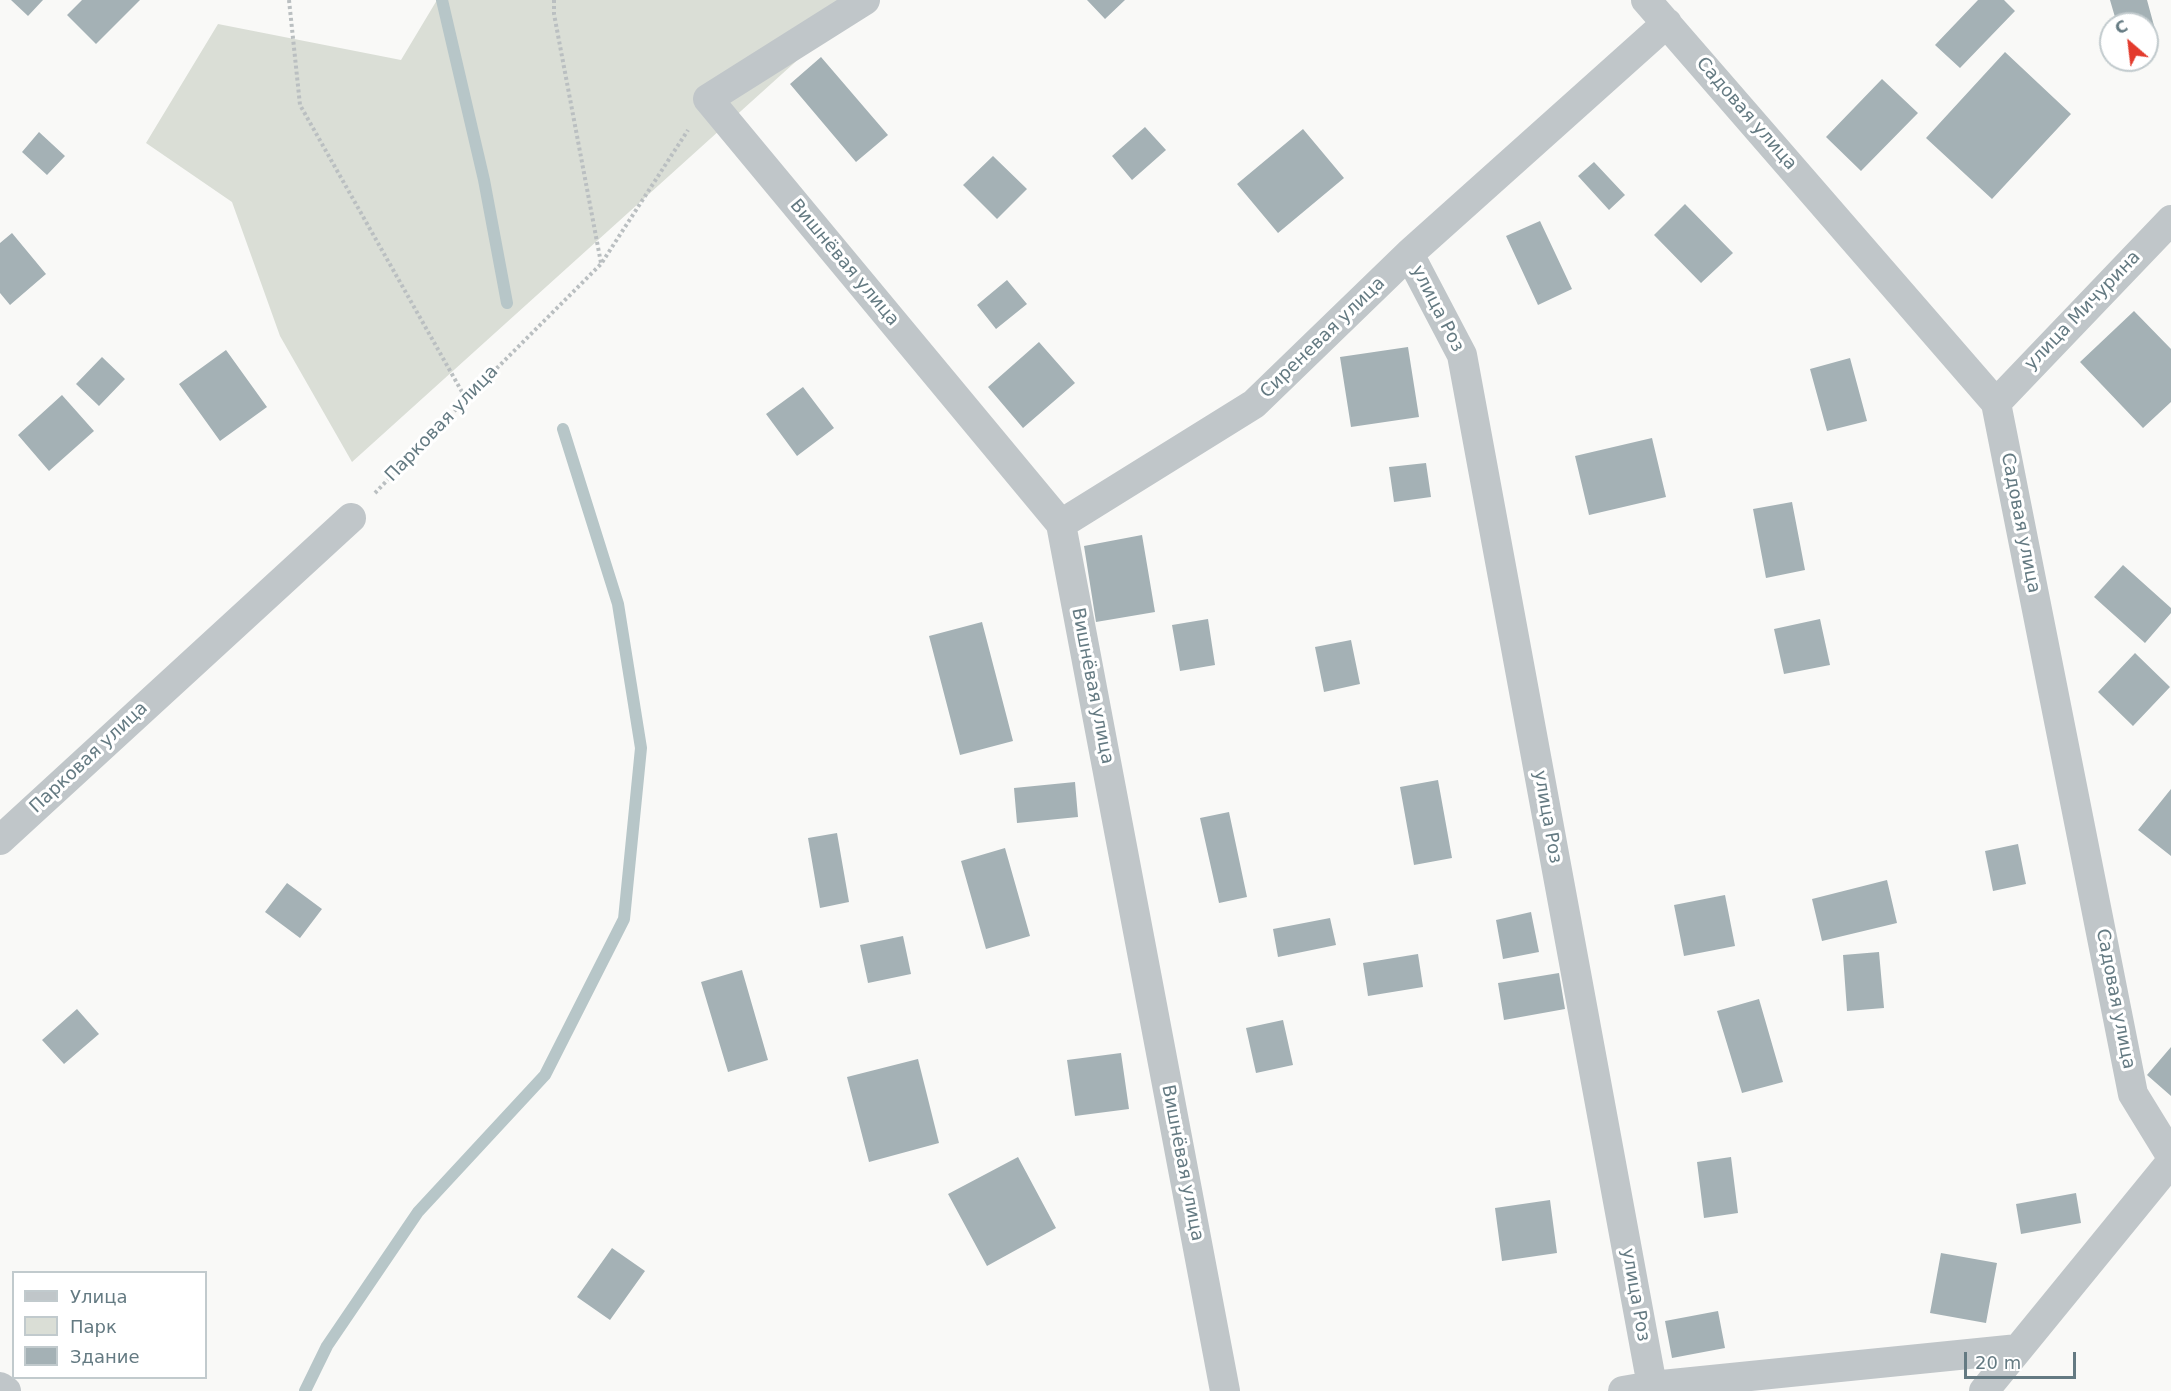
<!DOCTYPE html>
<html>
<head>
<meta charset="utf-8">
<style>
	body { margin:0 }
	#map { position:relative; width:2171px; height:1391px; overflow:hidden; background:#f9f9f7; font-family:"DejaVu Sans",sans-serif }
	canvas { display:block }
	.legend { position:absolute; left:12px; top:1271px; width:195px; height:108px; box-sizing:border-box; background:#fff; border:2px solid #c1cacd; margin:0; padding:8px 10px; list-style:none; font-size:18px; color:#647a82 }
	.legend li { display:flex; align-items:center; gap:12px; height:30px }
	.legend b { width:30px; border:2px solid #c1cacd }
	.north { position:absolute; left:2099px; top:12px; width:60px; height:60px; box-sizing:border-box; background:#fff; border:2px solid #c1cacd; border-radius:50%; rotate:332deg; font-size:16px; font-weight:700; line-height:24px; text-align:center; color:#647a82 }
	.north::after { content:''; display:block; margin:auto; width:21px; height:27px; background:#e33b2d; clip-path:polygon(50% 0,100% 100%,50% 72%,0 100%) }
	.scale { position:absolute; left:1964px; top:1352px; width:112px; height:27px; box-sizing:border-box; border:3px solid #647a82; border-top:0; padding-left:8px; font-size:18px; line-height:21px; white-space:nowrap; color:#647a82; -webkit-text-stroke:4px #fff; paint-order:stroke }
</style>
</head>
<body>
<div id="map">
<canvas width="2171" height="1391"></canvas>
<ul class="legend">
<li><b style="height:8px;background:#c0c6c9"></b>Улица</li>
<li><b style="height:16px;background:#daded6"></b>Парк</li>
<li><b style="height:16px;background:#a4b1b5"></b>Здание</li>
</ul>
<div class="north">С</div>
<div class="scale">20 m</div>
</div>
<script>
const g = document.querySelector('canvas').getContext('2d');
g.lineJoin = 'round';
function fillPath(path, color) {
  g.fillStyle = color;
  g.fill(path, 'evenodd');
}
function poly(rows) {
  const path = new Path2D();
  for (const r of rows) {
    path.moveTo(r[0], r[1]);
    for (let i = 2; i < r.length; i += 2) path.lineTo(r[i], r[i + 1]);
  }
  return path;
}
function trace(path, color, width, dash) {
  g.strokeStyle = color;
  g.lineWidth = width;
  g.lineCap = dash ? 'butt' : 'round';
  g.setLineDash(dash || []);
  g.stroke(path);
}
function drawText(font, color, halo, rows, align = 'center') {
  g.font = font + ' "DejaVu Sans",sans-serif';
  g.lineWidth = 6;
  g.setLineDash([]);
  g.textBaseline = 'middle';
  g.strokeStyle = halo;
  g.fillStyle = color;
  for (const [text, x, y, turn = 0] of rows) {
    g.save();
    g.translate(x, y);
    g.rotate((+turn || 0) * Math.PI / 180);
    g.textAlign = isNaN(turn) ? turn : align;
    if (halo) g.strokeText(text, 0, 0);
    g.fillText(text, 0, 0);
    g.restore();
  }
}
fillPath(poly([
	[437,0,864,0,352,462,280,336,232,202,146,143,218,24,401,60]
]), '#daded6');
trace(poly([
	[442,0,484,180,507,303],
	[305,1391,327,1346,418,1212,545,1075,624,919,641,748,618,604,563,429]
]), '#b7c6c8', 12);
fillPath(poly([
	[11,0,43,0,28,16],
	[82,0,140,0,96,44,67,15],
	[1087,0,1125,0,1105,19],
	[1978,0,2004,0,2015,11,1960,68,1935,45],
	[2110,0,2147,0,2156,33,2147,36,2147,24,2117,24],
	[2005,52,2071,114,1992,199,1926,138],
	[821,57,888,135,856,162,790,84],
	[1882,79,1918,113,1861,171,1826,137],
	[1145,127,1166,150,1132,180,1112,156],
	[1303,129,1344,178,1278,233,1237,184],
	[39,132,65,156,47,175,22,152],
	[993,156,1027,189,997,219,963,185],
	[1594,162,1625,195,1609,210,1578,176],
	[1685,204,1733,253,1701,283,1654,235],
	[1540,221,1572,289,1538,305,1506,236],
	[12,233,46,274,10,305,0,293,0,243],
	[1007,280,1027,304,996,329,977,305],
	[2134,311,2171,349,2171,402,2143,428,2080,362],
	[1039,342,1075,383,1023,428,988,387],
	[1408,347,1419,417,1351,427,1340,357],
	[226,350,267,407,220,441,179,384],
	[102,357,125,379,99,406,76,384],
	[1850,358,1867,421,1827,431,1810,369],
	[803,387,834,428,797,456,766,414],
	[62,395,94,431,49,471,18,435],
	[1652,438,1666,497,1589,515,1575,456],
	[1426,463,1431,497,1394,502,1389,467],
	[1792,502,1805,570,1766,578,1753,509],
	[1142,535,1155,612,1096,622,1084,546],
	[2123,565,2171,608,2171,613,2145,643,2094,597],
	[1208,619,1215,665,1180,671,1172,625],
	[1820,619,1830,665,1784,674,1774,629],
	[982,622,1013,741,960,755,929,636],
	[1351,640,1360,684,1324,692,1315,647],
	[2135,653,2170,687,2133,726,2098,692],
	[1438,780,1452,858,1414,865,1400,787],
	[1075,782,1078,817,1017,823,1014,788],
	[2171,789,2171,856,2138,830],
	[1229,812,1247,897,1219,903,1200,818],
	[837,833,849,902,820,908,808,838],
	[2018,844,2026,884,1993,891,1985,851],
	[1005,848,1030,936,986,949,961,861],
	[1887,880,1897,923,1822,941,1812,899],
	[287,883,322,909,300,938,265,912],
	[1725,895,1735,946,1684,956,1674,905],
	[1531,912,1539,952,1503,959,1496,920],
	[1330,918,1336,945,1278,957,1273,929],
	[903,936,911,974,868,983,860,945],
	[1879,952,1884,1008,1847,1011,1843,955],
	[1418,954,1423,987,1368,996,1363,963],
	[742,970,768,1060,728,1072,701,982],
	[1559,973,1565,1009,1504,1020,1498,983],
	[1759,999,1783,1082,1742,1093,1717,1011],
	[77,1009,99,1034,64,1064,42,1040],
	[1283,1020,1293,1065,1256,1073,1246,1028],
	[2171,1047,2171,1096,2147,1075],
	[1121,1053,1129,1109,1075,1116,1067,1060],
	[918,1059,939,1143,869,1162,847,1077],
	[1018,1157,1056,1228,987,1266,948,1194],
	[1731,1157,1738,1213,1704,1218,1697,1162],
	[2076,1193,2081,1223,2021,1234,2016,1204],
	[1550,1200,1557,1253,1502,1261,1495,1208],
	[612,1248,645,1271,610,1320,577,1297],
	[1941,1253,1997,1263,1986,1323,1930,1313],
	[1718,1311,1725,1348,1672,1358,1665,1321]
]), '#a4b1b5');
trace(poly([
	[289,0,300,105,466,399],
	[554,0,554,14,601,263],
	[375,493,466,399,601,264,688,130]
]), '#babfc1', 4, [3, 3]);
trace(poly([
	[865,0,708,99,1061,524,1225,1391],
	[1646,0,1996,403,2133,1094,2171,1156],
	[1409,254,1462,355,1653,1391],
	[1996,403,2171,220],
	[1061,524,1254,404,1409,254,1667,23],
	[0,840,351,518],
	[0,1387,6,1391],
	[1623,1391,1652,1386,2018,1349],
	[1984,1391,2171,1162]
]), '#c0c6c9', 30);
drawText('18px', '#647a82', '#fff', [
	["Садовая улица",1746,114,49],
	["Вишнёвая улица",844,263,50],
	["улица Роз",1437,309,63],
	["улица Мичурина",2083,311,-46],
	["Сиреневая улица",1323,338,-44],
	["Парковая улица",442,424,-46],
	["Садовая улица",2020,523,79],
	["Вишнёвая улица",1092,686,79],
	["Парковая улица",89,758,-43],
	["улица Роз",1547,817,80],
	["Садовая улица",2115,999,79],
	["Вишнёвая улица",1182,1163,79],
	["улица Роз",1635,1295,80]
]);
</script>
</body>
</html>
